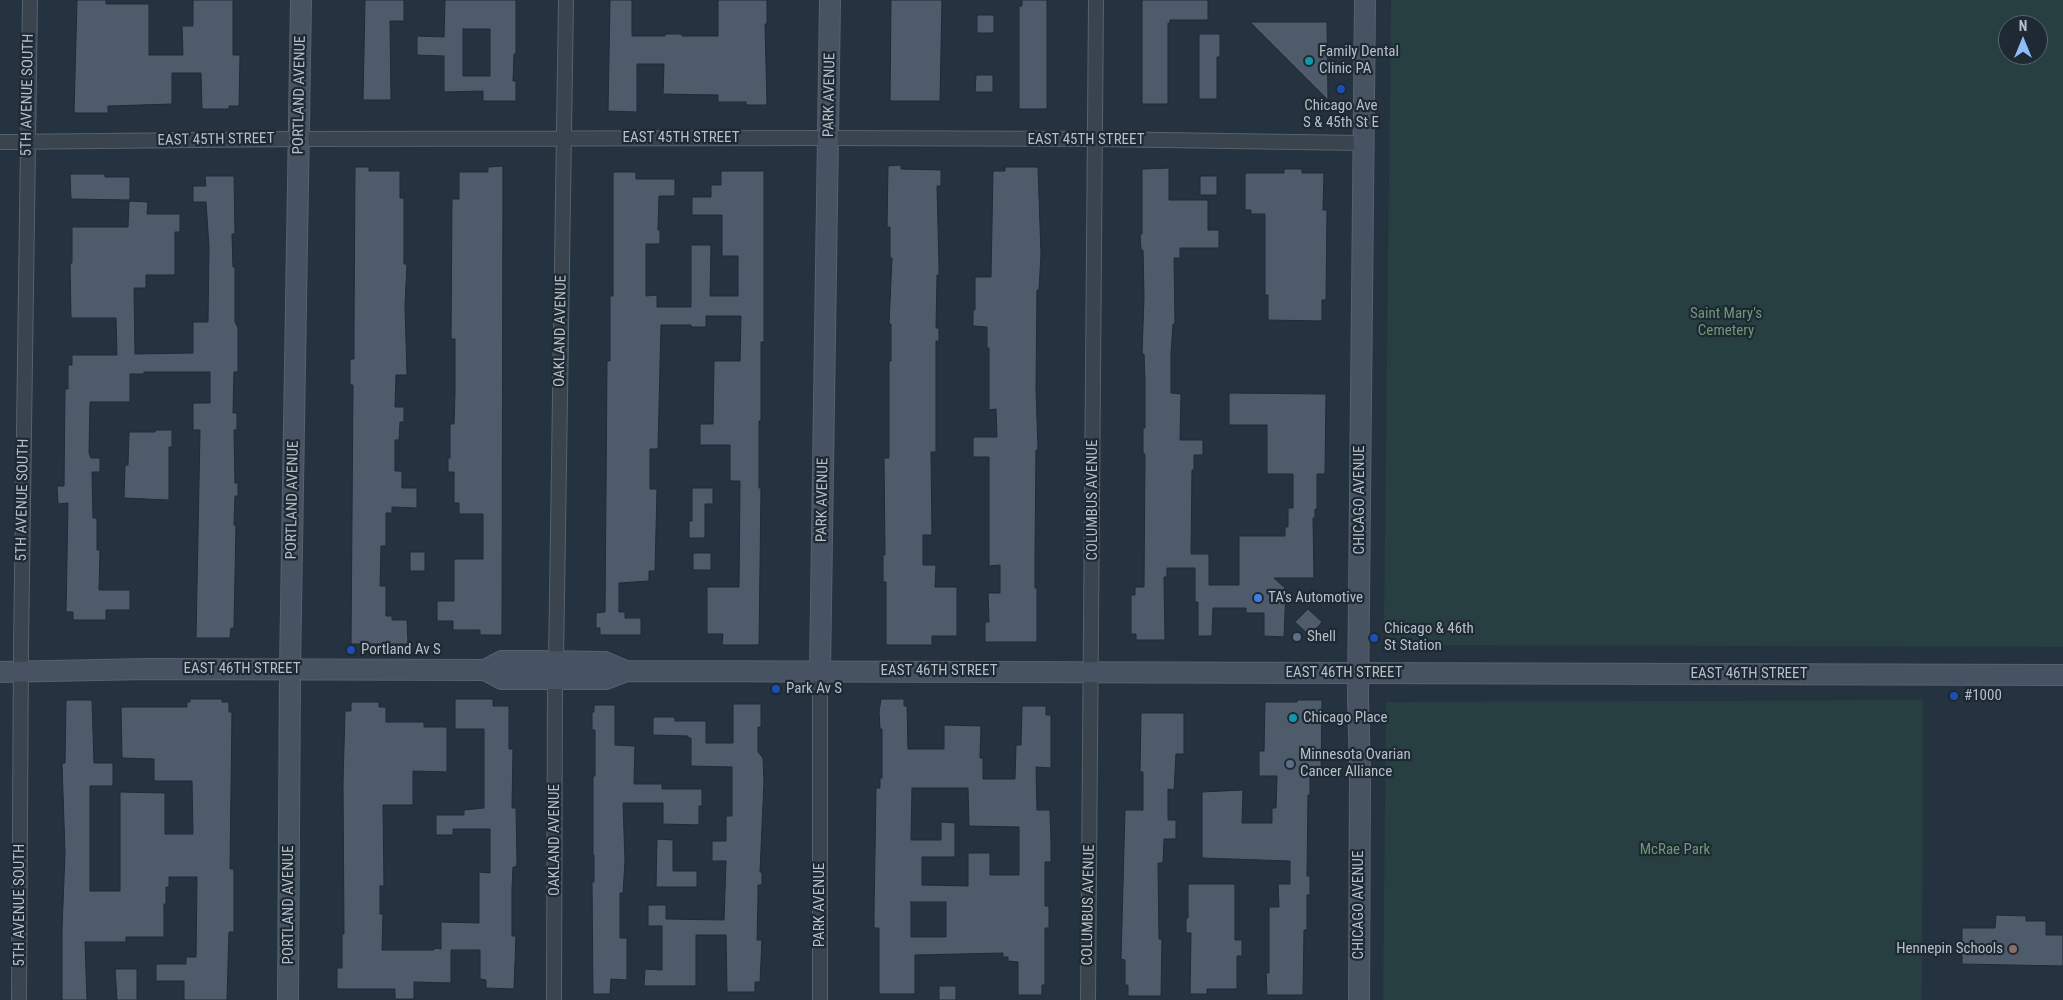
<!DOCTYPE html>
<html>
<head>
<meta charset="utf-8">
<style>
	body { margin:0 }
	#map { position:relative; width:2063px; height:1000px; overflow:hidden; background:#25323f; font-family:"Roboto Condensed",sans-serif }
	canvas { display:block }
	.north { position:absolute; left:1998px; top:15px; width:50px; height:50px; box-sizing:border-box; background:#1e2934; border:1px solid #5a6570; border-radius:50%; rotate:0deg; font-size:14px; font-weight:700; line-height:20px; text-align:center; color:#b5bfc9 }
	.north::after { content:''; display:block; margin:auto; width:18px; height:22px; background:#8dbef7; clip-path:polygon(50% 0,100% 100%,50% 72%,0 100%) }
</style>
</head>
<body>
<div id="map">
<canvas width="2063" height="1000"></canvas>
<div class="north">N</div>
</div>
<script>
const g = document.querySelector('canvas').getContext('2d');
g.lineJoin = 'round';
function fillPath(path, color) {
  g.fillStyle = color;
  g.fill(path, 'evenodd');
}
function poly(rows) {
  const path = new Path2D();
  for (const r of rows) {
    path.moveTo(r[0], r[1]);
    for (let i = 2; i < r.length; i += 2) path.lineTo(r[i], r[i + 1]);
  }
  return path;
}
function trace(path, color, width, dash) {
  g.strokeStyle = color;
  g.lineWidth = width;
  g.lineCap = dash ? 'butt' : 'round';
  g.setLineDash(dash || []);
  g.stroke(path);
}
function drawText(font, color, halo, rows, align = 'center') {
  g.font = font + ' "Roboto Condensed",sans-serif';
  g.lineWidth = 4.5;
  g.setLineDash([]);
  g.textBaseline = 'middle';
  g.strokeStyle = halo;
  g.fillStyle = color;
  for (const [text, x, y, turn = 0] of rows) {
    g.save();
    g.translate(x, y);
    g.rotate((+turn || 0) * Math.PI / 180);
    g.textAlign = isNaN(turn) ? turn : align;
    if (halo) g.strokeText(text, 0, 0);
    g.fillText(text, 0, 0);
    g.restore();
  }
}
fillPath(poly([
	[1391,0,2063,0,2063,647,1387,645,1384,622],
	[2008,25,2038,25,2038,55,2008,55],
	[1923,700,1922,1000,1383,1000,1386,702]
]), '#273f40');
const building = poly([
	[77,0,106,0,106,4,149,4,149,55,183,55,182,26,193,26,193,0,233,0,233,55,240,55,239,106,229,106,229,109,202,109,201,73,172,73,172,104,108,106,108,113,74,113,77,0],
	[365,0,404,0,404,21,390,21,391,100,363,100,365,0],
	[445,0,516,0,516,54,514,54,513,81,516,81,516,101,483,101,483,91,444,92,444,56,417,55,417,36,444,37,445,0],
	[463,29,490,29,490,76,463,76,463,29],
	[610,0,632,0,632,36,665,36,665,34,682,34,682,36,718,36,718,0,767,0,767,24,765,24,767,105,746,105,746,102,718,102,718,95,663,94,664,64,637,64,637,112,608,111,610,0],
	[891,0,942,0,940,101,890,101,891,0],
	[1022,0,1047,0,1047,109,1019,109,1019,6,1022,6,1022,0],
	[1142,0,1208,0,1208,20,1170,20,1170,23,1168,23,1168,104,1142,104,1142,0],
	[977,15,994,15,994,33,977,33,977,15],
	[1250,22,1327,22,1328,100,1250,22],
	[1199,34,1220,34,1220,57,1217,57,1217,99,1199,99,1199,34],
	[976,75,993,75,993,92,975,92,976,75],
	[901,165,901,169,941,170,941,186,937,186,939,265,939,275,937,275,936,328,939,328,939,341,936,341,936,452,931,452,932,535,923,535,923,565,936,565,935,587,957,587,957,636,932,636,932,645,886,645,886,582,883,582,883,555,885,555,884,458,889,458,889,361,891,361,891,324,889,324,892,258,890,258,890,227,887,227,888,166,901,165],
	[503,166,502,635,480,635,480,630,453,630,453,621,437,621,437,601,454,601,454,559,483,559,483,514,459,514,459,503,454,503,454,472,448,472,448,458,450,458,450,424,454,424,455,392,455,339,451,339,452,199,459,199,459,172,488,172,488,167,503,166],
	[355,167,369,167,369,171,400,171,400,198,404,198,404,264,407,264,405,306,407,375,396,375,395,407,404,407,404,422,400,422,399,440,395,440,395,471,402,471,402,488,417,488,417,508,392,507,392,513,386,513,386,546,381,546,380,586,386,586,386,616,392,616,392,620,407,620,408,644,351,644,353,385,350,385,350,359,354,359,354,328,355,167],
	[1005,167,1038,167,1041,254,1039,290,1037,290,1036,387,1038,450,1036,450,1035,552,1035,588,1037,588,1037,642,985,642,985,622,989,622,988,593,1000,593,1000,565,989,566,989,457,973,457,973,437,997,437,996,409,989,410,989,348,987,348,987,327,973,326,973,310,975,310,975,277,991,277,993,171,1005,171,1005,167],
	[1169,168,1169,200,1208,200,1208,230,1219,230,1219,248,1180,248,1180,258,1174,258,1175,324,1173,324,1171,354,1171,393,1181,394,1180,440,1203,440,1203,455,1194,455,1194,470,1192,470,1191,554,1209,554,1209,585,1239,585,1239,536,1285,536,1285,527,1288,527,1288,508,1293,508,1293,474,1267,474,1267,425,1229,425,1229,393,1326,394,1325,474,1317,474,1317,509,1315,509,1315,518,1313,518,1314,578,1274,578,1286,589,1284,637,1264,636,1264,613,1246,613,1246,608,1213,608,1212,636,1198,636,1198,602,1195,602,1195,568,1167,568,1167,577,1164,577,1165,640,1136,640,1136,634,1131,634,1131,595,1135,595,1135,587,1144,587,1145,454,1143,454,1143,428,1145,428,1145,379,1144,354,1142,354,1144,297,1143,250,1141,250,1140,234,1142,234,1142,169,1169,168],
	[1284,169,1302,169,1302,173,1324,173,1323,210,1327,210,1326,300,1322,300,1322,321,1268,320,1268,295,1265,295,1265,214,1251,214,1251,210,1245,210,1245,173,1284,173,1284,169],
	[721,171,764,171,764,342,761,342,761,421,759,421,759,488,761,488,759,645,722,645,723,634,707,634,707,587,739,587,740,481,730,481,730,445,700,445,700,424,713,424,714,361,740,361,741,316,706,316,706,327,691,327,691,325,661,325,658,449,650,449,650,489,657,489,655,571,649,571,649,581,619,583,619,612,625,612,625,618,641,618,641,635,600,635,600,628,596,628,596,613,605,612,607,361,610,361,610,296,613,296,613,172,636,172,636,179,675,179,675,196,659,196,658,230,660,230,660,244,646,244,646,296,657,295,657,307,691,307,691,245,711,245,710,296,738,296,738,256,722,256,722,215,692,215,692,197,711,197,711,185,721,185,721,171],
	[70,174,105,174,105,177,130,177,130,200,71,199,70,174],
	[205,176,234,176,235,234,232,234,233,267,235,267,235,322,238,328,238,372,234,372,233,413,237,413,237,430,234,430,235,483,238,483,238,496,235,496,234,525,236,525,234,628,231,628,230,638,196,638,200,430,193,430,193,403,210,403,210,372,144,372,144,374,130,374,130,402,90,402,89,453,91,458,100,458,100,472,92,472,93,518,97,518,97,550,100,550,99,590,130,590,130,610,106,610,106,620,73,620,73,612,66,612,68,503,58,504,57,486,64,486,65,389,68,389,68,365,72,365,72,355,117,355,116,318,71,318,70,263,72,263,72,227,128,227,129,201,148,202,147,214,180,214,180,232,175,232,175,275,146,275,146,288,134,288,135,354,193,353,193,322,208,322,209,247,206,202,193,202,193,186,206,186,205,176],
	[1200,176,1217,176,1217,195,1200,195,1200,176],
	[155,430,172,430,172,447,169,447,169,500,124,498,125,465,128,465,129,432,155,432,155,430],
	[692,488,713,488,713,504,705,504,705,538,689,538,689,521,692,521,692,488],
	[410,552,425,552,425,571,410,571,410,552],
	[693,553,711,553,711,570,693,570,693,553],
	[1308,609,1322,622,1310,636,1295,622,1308,609],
	[190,699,222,699,222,702,229,702,229,712,232,712,230,869,234,869,234,932,229,932,227,1000,184,1000,184,981,156,981,156,964,186,964,186,957,196,957,197,877,169,877,169,887,166,887,166,904,164,904,164,937,126,937,126,942,85,942,87,1000,62,1000,62,930,65,853,62,763,65,763,66,700,92,700,94,763,113,763,113,786,90,786,90,891,120,891,120,792,165,793,165,834,193,834,192,781,154,781,154,759,122,758,121,707,187,707,187,702,190,702,190,699],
	[455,699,493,699,493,706,509,706,509,749,513,749,512,808,516,808,517,863,516,867,513,867,512,889,512,936,516,936,514,989,486,988,486,980,480,979,480,950,451,950,451,983,414,982,414,999,395,999,395,989,337,989,337,968,342,968,342,934,344,934,343,783,345,711,351,711,351,702,379,702,379,707,386,707,386,722,424,722,424,727,447,727,447,772,413,771,413,805,383,805,384,886,380,886,380,914,383,914,382,950,434,950,434,948,441,949,441,922,479,923,479,872,490,873,490,829,453,829,453,835,436,835,436,815,464,815,464,810,484,808,484,729,455,729,455,699],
	[881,699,904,699,904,706,907,706,908,749,944,749,944,725,981,726,980,758,983,758,983,779,1015,779,1016,745,1021,745,1022,706,1046,706,1046,715,1051,715,1051,768,1036,767,1037,810,1050,810,1051,842,1051,862,1045,862,1045,906,1049,906,1049,928,1045,928,1045,985,1042,985,1042,995,1018,995,1018,962,1008,961,1008,957,1003,957,1003,953,915,955,915,994,879,994,879,928,874,928,874,913,876,788,880,788,880,778,882,778,882,729,880,729,879,712,881,699],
	[912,788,968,788,969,826,1019,827,1019,875,990,875,990,853,968,853,968,886,922,885,922,857,955,857,955,823,941,822,941,840,911,840,912,788],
	[911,902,946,902,946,937,911,937,911,902],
	[1297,700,1322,700,1321,777,1310,777,1310,795,1308,795,1307,876,1310,876,1310,895,1307,895,1307,930,1304,930,1303,995,1267,995,1266,973,1269,973,1269,907,1279,907,1278,884,1290,884,1290,861,1202,858,1202,792,1243,790,1242,823,1272,823,1272,808,1276,808,1277,776,1259,776,1259,751,1264,751,1265,702,1297,702,1297,700],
	[733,704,761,704,761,727,758,727,758,752,763,758,764,782,760,872,762,872,762,885,758,885,758,898,757,940,762,940,760,982,755,982,755,992,727,992,726,935,696,935,696,986,644,986,645,969,662,970,662,926,648,926,648,905,666,905,666,919,724,920,726,861,712,861,712,841,726,841,726,816,732,816,732,767,691,766,691,738,688,738,688,736,653,735,653,717,675,717,675,721,706,721,706,743,733,743,733,704],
	[594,705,615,705,615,745,635,746,634,784,662,784,662,789,702,789,702,806,699,806,699,825,663,824,663,803,623,803,625,861,623,893,620,893,620,938,627,938,627,980,611,979,610,994,593,994,592,882,594,882,594,855,593,855,593,776,595,776,595,730,592,730,592,712,594,712,594,705],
	[1141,713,1184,713,1184,754,1176,754,1174,790,1168,789,1168,820,1176,820,1176,839,1164,839,1163,863,1158,863,1159,939,1162,939,1161,996,1128,996,1128,985,1125,985,1125,960,1121,959,1125,810,1143,810,1143,772,1140,772,1141,713],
	[657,839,673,840,673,871,697,871,697,887,656,887,657,839],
	[1188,884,1235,884,1235,940,1242,940,1242,956,1237,956,1237,989,1207,989,1207,994,1190,994,1191,933,1186,933,1186,918,1188,918,1188,884],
	[1996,915,2026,916,2026,921,2046,921,2046,935,2063,935,2063,966,1962,964,1962,928,1995,928,1996,915],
	[115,969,137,969,137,1000,117,1000,115,969],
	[939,986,956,986,956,1000,939,1000,939,986]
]);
fillPath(building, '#4e5b6a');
trace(building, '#202b36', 1);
const street = poly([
	[0,142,299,139,829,138,1095,139,1362,143],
	[556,662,566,0],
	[820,671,820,1000],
	[19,1000,21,648,30,0],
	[554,1000,555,679],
	[1088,1000,1096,0]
]);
const secondary = poly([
	[485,670,502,679,606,679,626,671],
	[820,671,830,0],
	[0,672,147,669,485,670,502,661,536,661,605,662,626,671,2063,675],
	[288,1000,290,669,301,0],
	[1359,1000,1360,771,1358,698,1365,0]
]);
trace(street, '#57626c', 16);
trace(secondary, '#57626c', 22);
trace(street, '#39444f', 14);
trace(secondary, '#475362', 20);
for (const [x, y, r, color] of [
	[1309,61,5,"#0f9aa8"],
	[1341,89,5,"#1a4fb4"],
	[1258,598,5,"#3f7fe0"],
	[1297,637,5,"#5c6f8a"],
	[1374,638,5,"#1a4fb4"],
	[351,650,5,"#1a4fb4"],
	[776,689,5,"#1a4fb4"],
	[1954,696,5,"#1a4fb4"],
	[1293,718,5,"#0f9aa8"],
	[1290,764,5,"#5c6f8a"],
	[2013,949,5,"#8d6e63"]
]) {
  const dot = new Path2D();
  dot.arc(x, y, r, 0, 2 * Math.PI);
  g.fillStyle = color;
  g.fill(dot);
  trace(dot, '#1e2934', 2);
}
drawText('15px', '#b5bfc9', '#1e2934', [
	["Family Dental",1319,52],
	["Clinic PA",1319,69],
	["Chicago Ave",1341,106,"center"],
	["S & 45th St E",1341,123,"center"],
	["TA's Automotive",1268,598],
	["Chicago & 46th",1384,629],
	["St Station",1384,646],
	["Shell",1307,637],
	["Portland Av S",361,650],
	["Park Av S",786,689],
	["#1000",1964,696],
	["Chicago Place",1303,718],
	["Minnesota Ovarian",1300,755],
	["Cancer Alliance",1300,772],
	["Hennepin Schools",2003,949,"right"]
], 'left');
drawText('15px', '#b5bfc9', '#1e2934', [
	["5TH AVENUE SOUTH",28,95,-89],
	["PORTLAND AVENUE",300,95,-89],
	["PARK AVENUE",830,95,-89],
	["EAST 45TH STREET",681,138],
	["EAST 45TH STREET",216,140,-1],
	["EAST 45TH STREET",1086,140],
	["OAKLAND AVENUE",561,331,-89],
	["5TH AVENUE SOUTH",23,500,-89],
	["PORTLAND AVENUE",293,500,-89],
	["PARK AVENUE",823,500,-89],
	["COLUMBUS AVENUE",1093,500,-90],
	["CHICAGO AVENUE",1360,500,-90],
	["EAST 46TH STREET",242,669],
	["EAST 46TH STREET",939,671],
	["EAST 46TH STREET",1344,673],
	["EAST 46TH STREET",1749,674],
	["OAKLAND AVENUE",555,840,-90],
	["5TH AVENUE SOUTH",20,905,-90],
	["PORTLAND AVENUE",289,905,-90],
	["PARK AVENUE",820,905,-90],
	["COLUMBUS AVENUE",1089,905,-89],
	["CHICAGO AVENUE",1359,905,-90]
]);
drawText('15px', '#6d9a74', '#1e2934', [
	["Saint Mary's",1726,314],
	["Cemetery",1726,331],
	["McRae Park",1675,850]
]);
</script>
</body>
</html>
